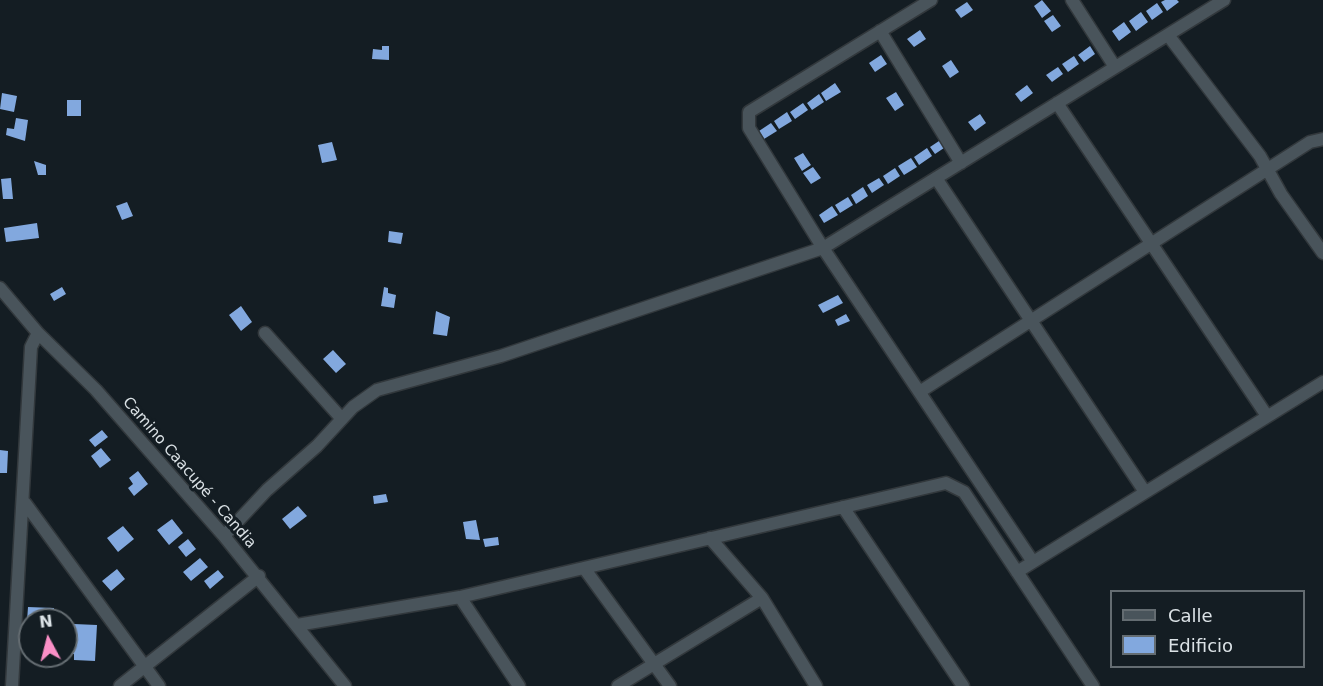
<!DOCTYPE html>
<html>
<head>
<meta charset="utf-8">
<style>
	body { margin:0 }
	#map { position:relative; width:1323px; height:686px; overflow:hidden; background:#141d23; font-family:"DejaVu Sans",sans-serif }
	canvas { display:block }
	.legend { position:absolute; left:1110px; top:590px; width:195px; height:78px; box-sizing:border-box; background:#141d23; border:2px solid #646c71; margin:0; padding:8px 10px; list-style:none; font-size:18px; color:#dbe2e6 }
	.legend li { display:flex; align-items:center; gap:12px; height:30px }
	.legend b { width:30px; border:2px solid #646c71 }
	.north { position:absolute; left:18px; top:608px; width:60px; height:60px; box-sizing:border-box; background:#141d23; border:2px solid #646c71; border-radius:50%; rotate:353deg; font-size:16px; font-weight:700; line-height:24px; text-align:center; color:#dbe2e6 }
	.north::after { content:''; display:block; margin:auto; width:21px; height:27px; background:#fa8fc6; clip-path:polygon(50% 0,100% 100%,50% 72%,0 100%) }
</style>
</head>
<body>
<div id="map">
<canvas width="1323" height="686"></canvas>
<ul class="legend">
<li><b style="height:8px;background:#49545b"></b>Calle</li>
<li><b style="height:16px;background:#82a8de"></b>Edificio</li>
</ul>
<div class="north">N</div>
</div>
<script>
const g = document.querySelector('canvas').getContext('2d');
g.lineJoin = 'round';
function fillPath(path, color) {
  g.fillStyle = color;
  g.fill(path, 'evenodd');
}
function poly(rows) {
  const path = new Path2D();
  for (const r of rows) {
    path.moveTo(r[0], r[1]);
    for (let i = 2; i < r.length; i += 2) path.lineTo(r[i], r[i + 1]);
  }
  return path;
}
function trace(path, color, width, dash) {
  g.strokeStyle = color;
  g.lineWidth = width;
  g.lineCap = dash ? 'butt' : 'round';
  g.setLineDash(dash || []);
  g.stroke(path);
}
function drawText(font, color, halo, rows, align = 'center') {
  g.font = font + ' "DejaVu Sans",sans-serif';
  g.lineWidth = 6;
  g.setLineDash([]);
  g.textBaseline = 'middle';
  g.strokeStyle = halo;
  g.fillStyle = color;
  for (const [text, x, y, turn = 0] of rows) {
    g.save();
    g.translate(x, y);
    g.rotate((+turn || 0) * Math.PI / 180);
    g.textAlign = isNaN(turn) ? turn : align;
    if (halo) g.strokeText(text, 0, 0);
    g.fillText(text, 0, 0);
    g.restore();
  }
}
fillPath(poly([
	[1042,0,1051,11,1042,18,1034,6],
	[1165,0,1177,0,1179,2,1167,11,1161,2],
	[967,2,973,10,961,18,955,10],
	[1157,3,1163,12,1152,20,1146,11],
	[1141,12,1148,22,1136,31,1129,21],
	[1053,15,1061,26,1052,32,1044,21],
	[1124,22,1131,32,1119,41,1112,31],
	[920,30,926,39,914,47,907,39],
	[382,46,389,46,389,60,372,59,373,49,382,50],
	[1090,46,1095,54,1084,62,1078,55],
	[881,55,887,64,875,72,869,63],
	[1074,56,1079,64,1068,72,1062,64],
	[951,60,959,72,950,78,942,66],
	[1058,67,1063,74,1052,82,1046,75],
	[835,83,841,92,826,101,821,93],
	[1027,85,1033,93,1021,102,1015,94],
	[896,92,904,105,895,111,886,98],
	[2,93,17,96,14,112,0,109],
	[819,94,824,102,812,110,807,103],
	[67,100,81,100,81,116,67,116],
	[803,103,808,110,795,119,790,112],
	[787,112,792,121,779,129,774,121],
	[980,114,986,123,975,131,968,122],
	[16,118,28,120,25,141,6,135,7,128,14,129],
	[771,123,777,131,764,139,759,131],
	[942,139,947,146,935,154,930,147],
	[332,142,337,160,322,163,318,145],
	[927,148,932,156,919,165,914,157],
	[803,153,811,165,802,171,794,158],
	[911,158,917,167,904,175,898,166],
	[34,161,46,165,46,175,38,175],
	[813,167,821,178,811,184,803,173],
	[895,168,900,176,888,184,883,176],
	[11,178,13,199,3,199,1,179],
	[879,178,884,185,872,193,867,185],
	[863,187,868,196,856,204,851,195],
	[848,197,853,205,840,213,835,205],
	[127,202,133,216,122,220,116,206],
	[832,206,838,215,824,223,819,215],
	[37,223,39,238,6,242,4,228],
	[389,231,403,233,401,244,388,242],
	[62,287,66,294,54,301,50,294],
	[384,287,388,288,388,293,396,295,394,308,381,306],
	[838,295,843,303,823,313,818,305],
	[241,306,252,322,241,331,229,315],
	[436,311,450,317,447,336,433,334],
	[846,314,850,321,838,326,835,320],
	[333,350,346,364,336,373,323,359],
	[102,430,108,437,95,447,89,440],
	[101,448,111,460,100,468,91,456],
	[0,450,8,451,7,473,0,473],
	[138,471,148,484,134,496,128,488,133,484,129,478],
	[386,494,388,502,374,504,373,496],
	[298,506,307,516,290,529,282,519],
	[172,519,183,533,169,545,157,530],
	[476,520,480,540,466,539,463,522],
	[123,526,134,539,118,552,107,538],
	[498,537,499,545,485,547,483,539],
	[188,539,196,549,186,557,178,547],
	[200,558,208,567,191,581,183,572],
	[117,569,125,579,111,591,102,581],
	[218,570,224,577,210,589,204,581],
	[28,607,54,608,53,620,27,621],
	[74,624,97,625,95,661,74,660,74,654,66,653,66,633,74,633]
]), '#82a8de');
const street = poly([
	[931,0,749,112,749,128,823,248,1033,562],
	[1072,0,1115,67],
	[880,31,961,163],
	[1168,35,1260,156,1281,194,1323,253],
	[1057,103,1267,416],
	[936,178,1145,492],
	[0,288,38,333,96,390,224,536,345,686],
	[265,333,342,419],
	[921,391,1310,142,1323,139],
	[25,503,159,686],
	[843,507,963,686],
	[224,536,267,490,317,446,353,407,377,390,501,356,823,248,1224,0],
	[710,538,762,598,816,686],
	[584,568,670,686],
	[1017,572,1323,382],
	[460,597,519,686],
	[297,625,460,597,946,483,964,492,1093,686],
	[12,686,31,347,38,333],
	[120,686,259,576],
	[618,686,762,598]
]);
trace(street, '#32383c', 15);
trace(street, '#49545b', 12);
drawText('15px', '#dbe2e6', '#141d23', [
	["Camino Caacupé - Candia",189,473,49]
]);
</script>
</body>
</html>
